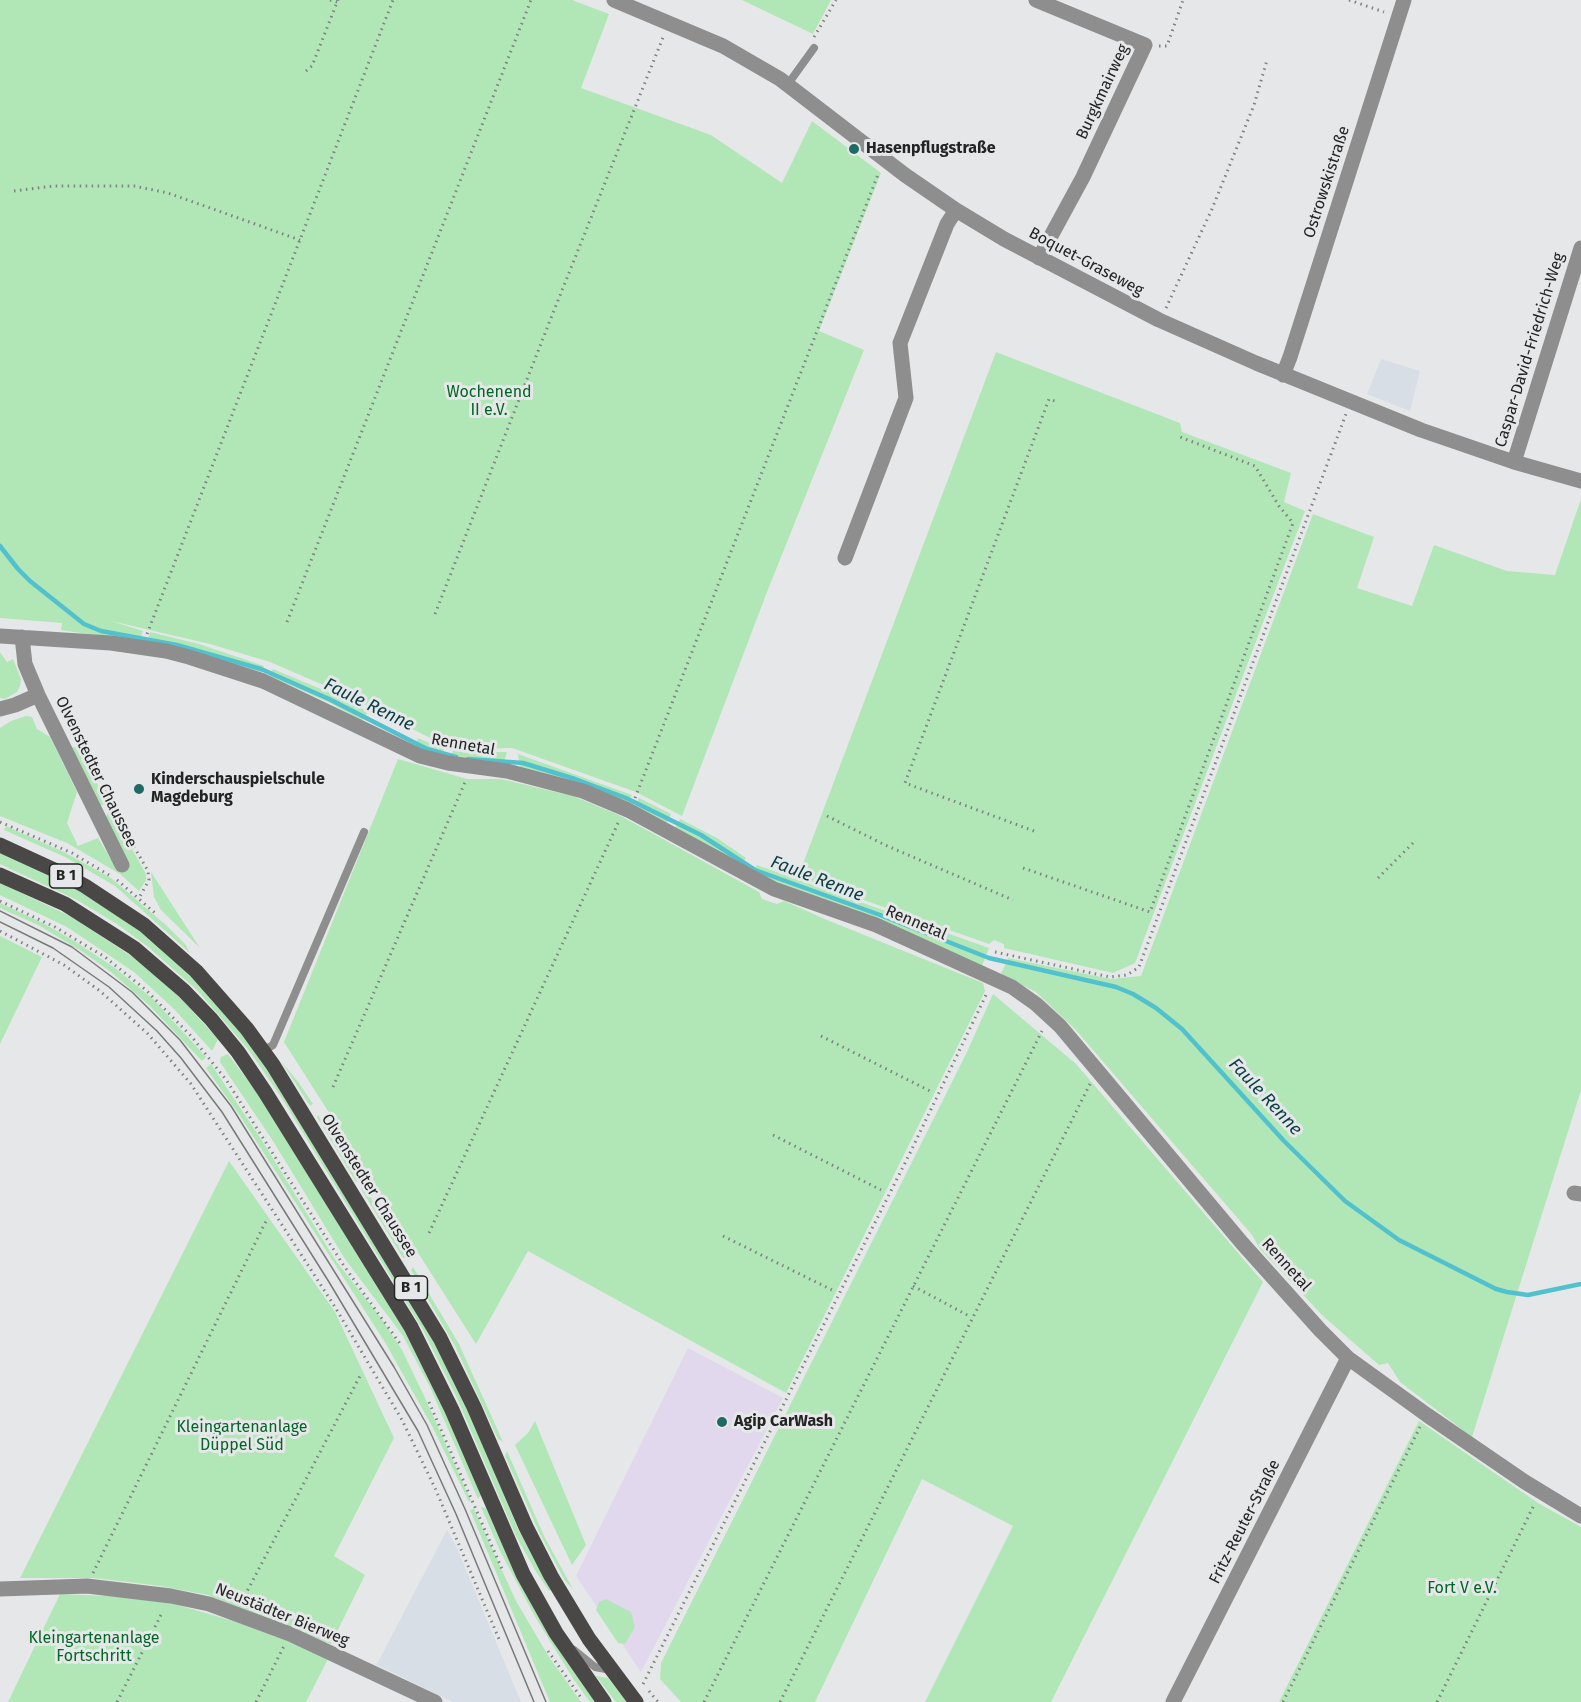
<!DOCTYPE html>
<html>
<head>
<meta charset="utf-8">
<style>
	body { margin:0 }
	canvas { display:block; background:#e6e7e8 }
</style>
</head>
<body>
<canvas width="1581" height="1702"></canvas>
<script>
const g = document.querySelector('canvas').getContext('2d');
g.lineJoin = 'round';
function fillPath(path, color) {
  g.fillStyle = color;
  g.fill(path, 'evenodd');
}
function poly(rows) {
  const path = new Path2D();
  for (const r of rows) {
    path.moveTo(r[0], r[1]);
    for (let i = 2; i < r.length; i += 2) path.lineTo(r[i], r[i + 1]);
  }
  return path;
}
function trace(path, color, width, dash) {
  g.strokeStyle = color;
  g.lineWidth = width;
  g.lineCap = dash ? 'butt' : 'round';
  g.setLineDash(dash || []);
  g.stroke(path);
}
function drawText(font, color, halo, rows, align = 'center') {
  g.font = font + ' "Fira Sans",sans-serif';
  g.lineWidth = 6;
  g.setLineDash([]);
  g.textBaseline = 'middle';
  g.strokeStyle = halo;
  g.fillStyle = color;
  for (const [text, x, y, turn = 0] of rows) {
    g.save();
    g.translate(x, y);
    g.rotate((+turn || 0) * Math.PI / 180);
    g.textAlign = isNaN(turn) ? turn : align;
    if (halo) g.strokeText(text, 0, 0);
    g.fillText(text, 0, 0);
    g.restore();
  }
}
fillPath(poly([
	[688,1348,783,1398,641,1672,576,1576]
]), '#e2d8ed');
fillPath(poly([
	[1381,359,1420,371,1410,411,1367,394],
	[447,1530,456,1546,521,1702,453,1702,375,1664,377,1664]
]), '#d7dee5');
fillPath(poly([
	[0,0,572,0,609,14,581,88,711,135,782,183,812,121,881,173,819,331,864,350,767,592,682,816,636,792,512,748,472,749,440,743,342,693,270,662,210,644,111,621,143,631,140,642,61,630,62,623,0,618],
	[742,0,831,0,813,34],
	[996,352,1180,423,1182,432,1291,473,1284,502,1305,511,1135,963,1113,973,1004,948,1004,944,994,940,989,944,798,877],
	[1581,499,1581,1090,1472,1437,1400,1382,1388,1363,1379,1365,1323,1316,1260,1249,1252,1235,1075,1029,1036,992,1001,974,1008,958,1111,979,1141,976,1313,514,1374,537,1357,588,1412,606,1434,545,1507,571,1555,575],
	[150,632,199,644,264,666,261,674,147,643],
	[0,652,7,662,13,659,21,679,20,686,17,692,5,699,0,698],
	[273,669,340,697,368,712,362,721,332,704,269,676],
	[26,716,32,717,37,729,50,737,77,792,67,823,78,846,98,838,117,869,105,818,110,810,146,874,146,880,139,891,120,874,67,843,0,816,0,728,11,721],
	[418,738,444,749,441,758,415,748],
	[78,746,107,803,100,806,71,748],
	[453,750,471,752,507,752,503,765,451,759],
	[518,754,632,795,627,804,520,768],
	[398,759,467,779,501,779,573,796,621,816,759,892,762,899,777,904,784,901,827,920,983,983,985,991,786,1393,528,1251,476,1344,284,1042],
	[639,798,671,814,667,823,635,806],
	[680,819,717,838,746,858,742,865,675,828],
	[6,826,64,852,111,878,167,926,186,945,190,953,115,886,65,857,4,830],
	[0,853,71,886,131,924,179,964,223,1008,256,1052,427,1329,464,1401,519,1531,551,1590,549,1591,535,1570,516,1536,457,1398,423,1330,281,1097,248,1049,197,990,147,946,117,924,77,900,0,864],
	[757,865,989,948,982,966,752,873],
	[151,872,200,948,161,910,154,897],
	[0,883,74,918,140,962,182,1000,218,1039,212,1051,174,1009,134,972,67,927,0,895],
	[0,903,43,923,76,942,115,968,153,999,206,1057,202,1061,150,1006,111,972,80,950,38,925,0,908],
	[0,936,42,957,0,1044],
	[993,994,1076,1064,1263,1282,1051,1702,925,1702,1013,1526,922,1479,815,1702,681,1702,660,1679,661,1663,967,1052],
	[228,1054,260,1097,407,1335,440,1400,471,1471,481,1495,478,1499,430,1387,403,1336,345,1259,273,1141,220,1062,221,1057],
	[281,1061,299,1083,313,1104,310,1106],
	[211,1064,263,1142,336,1261,381,1318,402,1350,426,1400,471,1501,469,1502,433,1428,386,1344,240,1116,206,1068],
	[318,1115,359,1180,356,1182,317,1117],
	[229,1161,335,1312,394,1438,334,1556,365,1575,331,1644,208,1595,161,1586,94,1578,20,1578],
	[363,1185,408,1258,403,1258,361,1189],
	[413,1267,459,1344,503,1442,498,1439,455,1346,411,1270],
	[535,1421,586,1545,572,1565,515,1445,528,1433],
	[1419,1421,1538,1503,1581,1527,1581,1702,1279,1702],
	[507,1451,544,1536,573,1589,565,1581,539,1532,505,1456],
	[481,1507,486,1508,515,1574,536,1613,595,1702,590,1702,574,1680,534,1615,500,1551],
	[474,1509,516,1601,549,1657,581,1702,550,1702,470,1510],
	[60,1594,154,1598,257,1628,329,1657,306,1702,8,1702],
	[606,1599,631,1612,635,1627,625,1644,618,1643,596,1610,599,1602],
	[596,1676,608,1678,627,1702,616,1702]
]), '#b1e7b7');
trace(poly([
	[0,546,18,569,30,581,84,624,101,631,177,645,261,669,329,699,427,749,456,757],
	[468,759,523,763,575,779,626,798,701,835,755,870,880,915,989,958,1116,987,1133,994,1156,1008,1182,1029,1284,1141,1345,1201,1399,1240,1496,1289,1507,1292,1528,1295,1581,1284]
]), '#52c1ce', 4.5);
trace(poly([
	[330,0,337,2],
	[1349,0,1384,12],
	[814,37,836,0],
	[1159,46,1167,46,1183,0],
	[306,71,312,66,338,0],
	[14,191,53,186,134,186,168,193,300,240],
	[1166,308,1212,209,1254,105,1267,60],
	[435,614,551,318,664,35],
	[287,622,531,0],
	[147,634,393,0],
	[66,717,71,721,79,736,107,796],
	[635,798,879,172],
	[113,810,148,871,149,880,139,898],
	[827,816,885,845,1013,900],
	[0,822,72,853,109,875],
	[1034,831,905,783,1049,399,1055,401],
	[1023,868,1150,912,1293,523,1279,506,1255,466,1180,437],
	[1378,878,1416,840],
	[117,880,155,913],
	[0,901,55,927,105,957,146,990,192,1037,227,1081,344,1266,401,1345],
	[0,931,64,965,100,991,148,1034,191,1084,335,1307,402,1420,435,1488,499,1639],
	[995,952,1110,977,1127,975,1139,967,1346,414],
	[821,1036,930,1091],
	[333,1087,466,780],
	[773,1135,881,1190],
	[429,1233,619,821],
	[723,1236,832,1290],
	[913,1286,971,1317],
	[429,1402,502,1569],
	[93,1573,267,1219],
	[242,1601,360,1376],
	[548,1651,582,1699],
	[643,1684,909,1155,987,993],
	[649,1691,658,1702],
	[117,1702,163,1611],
	[256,1702,284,1646],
	[704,1702,1042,1031],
	[780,1702,1090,1084],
	[1283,1702,1420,1427],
	[1437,1702,1534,1505]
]), '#808182', 3, [1.5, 4.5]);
trace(poly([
	[788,84,814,48],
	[263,1051,273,1045,364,832],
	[574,1650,595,1667,611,1670]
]), '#8f8e8e', 8);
trace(poly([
	[614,0,723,46,780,79,905,175,956,210,1004,239,1159,320,1256,363,1421,430,1514,462,1581,481],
	[1036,0,1145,45,1083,177,1039,258],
	[1283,375,1290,357,1404,0],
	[1514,462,1581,248],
	[845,558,906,398,900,343,947,224,956,210],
	[0,636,111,643,166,651,189,657,263,681,420,756,448,763,507,771,583,791,628,810,774,889,876,925,1012,987,1036,1004,1060,1026,1242,1243,1320,1330,1348,1358,1427,1415,1525,1482,1581,1516],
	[22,637,25,664,38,695,122,865],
	[0,709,15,705,38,695],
	[1574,1193,1581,1194],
	[0,1589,87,1586,171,1596,209,1604,290,1634,435,1702],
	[1173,1702,1348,1358]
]), '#8f8e8e', 15);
trace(poly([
	[0,845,61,873,85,886,144,925,196,971,247,1029,273,1065,440,1338,474,1407,526,1527,551,1576,589,1639,636,1702],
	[0,875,65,904,134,948,184,991,211,1019,238,1052,265,1092,411,1327,452,1410,523,1574,556,1633,604,1702]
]), '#494847', 15);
trace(poly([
	[0,911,72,947,132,992,180,1040,231,1106,394,1367,427,1425,465,1509,546,1702],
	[0,922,53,948,109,987,157,1031,181,1058,222,1112,329,1282,418,1431,456,1514,534,1702]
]), '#787979', 1.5);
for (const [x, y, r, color] of [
	[854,149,6,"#1f6a64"],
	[139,789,6,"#1f6a64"],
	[722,1422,6,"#1f6a64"]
]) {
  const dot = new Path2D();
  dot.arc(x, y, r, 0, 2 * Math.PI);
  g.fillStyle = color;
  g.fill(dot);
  trace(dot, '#e6e7e8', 2);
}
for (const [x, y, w] of [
	[66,876,33],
	[411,1288,33]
]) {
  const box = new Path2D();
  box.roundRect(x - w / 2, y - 12, w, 24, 4.5);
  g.fillStyle = '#e6e7e8';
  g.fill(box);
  trace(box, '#232424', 1.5);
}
drawText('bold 15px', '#232424', null, [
	["B 1",66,876],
	["B 1",411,1288]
]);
drawText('16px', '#232424', '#e6e7e8', [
	["Burgkmairweg",1103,92,-65],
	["Ostrowskistraße",1327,182,-72],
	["Boquet-Graseweg",1086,262,28],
	["Caspar-David-Friedrich-Weg",1530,350,-73],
	["Rennetal",463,745,10],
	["Olvenstedter Chaussee",96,772,64],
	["Rennetal",916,923,23],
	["Olvenstedter Chaussee",369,1186,58],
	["Rennetal",1286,1265,48],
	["Fritz-Reuter-Straße",1245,1522,-63],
	["Neustädter Bierweg",282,1615,22]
]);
drawText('bold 16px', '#232424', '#e6e7e8', [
	["Hasenpflugstraße",866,149],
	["Kinderschauspielschule",151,780],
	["Magdeburg",151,798],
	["Agip CarWash",734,1422]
], 'left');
drawText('16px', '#006724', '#e6e7e8', [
	["Wochenend",489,393],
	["II e.V.",489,411],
	["Kleingartenanlage",242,1428],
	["Düppel Süd",242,1446],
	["Fort V e.V.",1462,1589],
	["Kleingartenanlage",94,1639],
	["Fortschritt",94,1657]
]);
drawText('italic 18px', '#093e44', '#e6e7e8', [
	["Faule Renne",369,705,26],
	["Faule Renne",817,879,21],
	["Faule Renne",1265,1097,47]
]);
</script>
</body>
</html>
